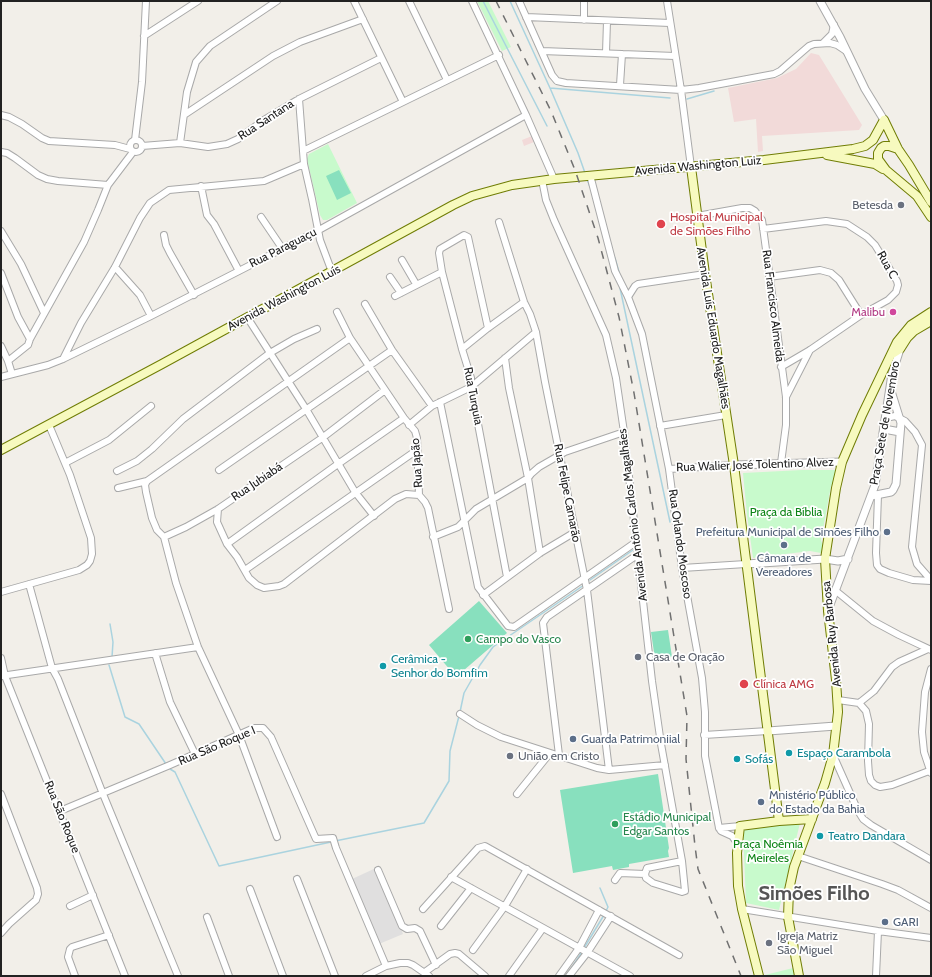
<!DOCTYPE html>
<html>
<head>
<meta charset="utf-8">
<style>
	body { margin:0 }
	#map { position:relative; width:932px; height:977px; overflow:hidden; background:#f2efe9; font-family:Cabin,sans-serif }
	canvas { display:block }
	.frame { position:absolute; inset:0; border:2px solid #222; pointer-events:none }
</style>
</head>
<body>
<div id="map">
<canvas width="932" height="977"></canvas>
<div class="frame"></div>
</div>
<script>
const g = document.querySelector('canvas').getContext('2d');
g.lineJoin = 'round';
function fillPath(path, color) {
  g.fillStyle = color;
  g.fill(path, 'evenodd');
}
function poly(rows) {
  const path = new Path2D();
  for (const r of rows) {
    if (r.length === 3) {
      path.moveTo(r[0] + r[2], r[1]);
      path.arc(r[0], r[1], r[2], 0, 2 * Math.PI);
      continue;
    }
    path.moveTo(r[0], r[1]);
    for (let i = 2; i < r.length; i += 2) path.lineTo(r[i], r[i + 1]);
  }
  return path;
}
function trace(path, color, width, dash) {
  g.strokeStyle = color;
  g.lineWidth = width;
  g.lineCap = dash ? 'butt' : 'round';
  g.setLineDash(dash || []);
  g.stroke(path);
}
function drawText(font, color, halo, rows, align = 'center') {
  g.font = font + ' Cabin,sans-serif';
  g.lineWidth = 3.5;
  g.setLineDash([]);
  g.textBaseline = 'middle';
  g.strokeStyle = halo;
  g.fillStyle = color;
  for (const [text, x, y, turn = 0] of rows) {
    g.save();
    g.translate(x, y);
    g.rotate((+turn || 0) * Math.PI / 180);
    g.textAlign = isNaN(turn) ? turn : align;
    if (halo) g.strokeText(text, 0, 0);
    g.fillText(text, 0, 0);
    g.restore();
  }
}
fillPath(poly([
	[376,868,403,934,379,944,352,879]
]), '#e0dfdf');
fillPath(poly([
	[811,53,819,55,862,125,859,130,762,136,763,151,758,152,756,119,734,122,728,88,777,78,796,69],
	[532,136,534,142,524,146,522,140]
]), '#f2dad9');
fillPath(poly([
	[477,1,488,1,511,47,502,51],
	[328,144,357,203,327,220,323,220,320,215,307,159,309,154],
	[802,470,838,470,837,478,831,486,821,540,823,546,821,553,810,551,753,558,747,515,743,473],
	[800,823,779,910,746,903,743,829],
	[793,968,795,976,765,976,765,975]
]), '#c8facc');
fillPath(poly([
	[339,170,351,193,337,200,326,176],
	[479,601,507,633,456,677,429,645],
	[668,630,672,657,655,659,651,632],
	[658,774,669,848,668,851,669,857,629,864,629,867,613,870,612,866,573,873,560,790]
]), '#88e0be');
trace(poly([
	[483,1,547,126],
	[510,1,550,88,578,153,585,173],
	[550,88,670,98],
	[687,99,714,91],
	[587,179,590,187],
	[615,258,619,272],
	[620,288,670,522],
	[590,580,633,550],
	[110,624,113,642,112,657],
	[109,665,125,717,139,724,166,764],
	[460,712,464,693,480,665,493,647,584,585],
	[170,769,175,772,219,866,331,842],
	[335,841,424,823,449,781,450,751,459,716],
	[600,888,608,907,606,911],
	[584,948,604,915],
	[570,970,582,952]
]), '#aad3df', 1.5);
const minor = poly([
	[354,1,403,102],
	[409,1,447,80],
	[472,1,526,115,554,179],
	[519,1,552,75,557,81,566,83,681,90,699,88,774,74,780,71,809,46,814,44,830,43,837,45,846,51],
	[667,1,681,90,691,167],
	[526,17,670,23],
	[584,20,584,1],
	[144,36,198,1],
	[823,43,832,34,834,25],
	[542,51,675,56],
	[606,53,607,21],
	[620,85,622,54],
	[299,99,304,164,312,199,320,240,332,272],
	[1,115,9,117,22,124,42,138,49,141,115,145,130,149],
	[184,115,273,56,300,42,363,19],
	[136,146,6],
	[135,140,142,82,146,1],
	[180,143,187,92,196,62,210,46,277,1],
	[142,146,180,143,208,147,227,144,238,139,264,120,299,99,381,58],
	[303,151,499,55],
	[1,152,7,153,15,158,38,175,47,179,58,181,108,185],
	[590,175,615,271,628,297,642,334,669,469,682,568,702,678,705,712,705,756,719,828],
	[542,180,546,200,554,220,606,335,616,378,624,432,652,681,661,744,682,861,685,891,682,892,653,883,646,878,645,874],
	[201,186,207,215,214,224,239,271],
	[697,216,742,208,750,208,755,211,762,220,786,397,786,425,781,463],
	[261,217,282,248],
	[499,222,524,302,530,314,536,332,545,382,587,590,609,770],
	[763,229,826,221,847,224,867,237,875,245,897,281,898,285,896,292,888,300,861,315,810,350,781,367],
	[1,231,21,264,44,313],
	[164,235,166,245,170,253,194,295],
	[402,260,416,284],
	[115,267,140,295,151,316],
	[1,273,18,317,30,339],
	[390,277,401,293],
	[769,277,820,270,831,273,839,280,861,315],
	[395,296,442,272],
	[628,297,635,286,638,284,705,274],
	[365,304,392,350,432,406],
	[337,312,350,338,404,418,415,431,417,438,419,495,425,502,428,508,449,609],
	[247,317,306,409,355,492,374,516],
	[488,328,468,237,464,235,440,249,439,253,442,272,462,349,471,378,471,387,507,577],
	[1,346,8,361,12,374],
	[462,349,488,328,524,302],
	[505,358,509,388,528,478,540,553],
	[63,359,81,323,115,267,140,218,150,203,169,190,264,181,304,164],
	[8,361,28,345,30,339,84,242,98,210,108,185,133,152],
	[1,377,48,365,63,359,151,316,319,230,526,115],
	[786,397,810,350],
	[440,402,478,587,508,626,514,627,636,542],
	[886,418,895,416,905,421,915,432,922,445,912,547,917,564,931,580],
	[409,425,432,406,471,387,536,332],
	[660,426,726,415],
	[65,463,109,440,151,406],
	[669,469,734,465],
	[219,470,392,350],
	[117,471,137,461,152,449,183,419,270,353,294,339,317,329],
	[147,481,145,485,146,492,152,518,157,530,164,537],
	[118,488,147,481,350,338],
	[878,495,876,553,877,565,880,569,889,573,913,580,931,581],
	[218,509,217,522,227,544,237,557,249,578,257,585,264,588,279,586,284,584,395,499,406,494,419,495],
	[164,537,176,583,198,647,239,735,277,837],
	[164,537,186,527,218,509,322,438,385,390],
	[433,537,458,527,476,509,528,478,531,474,539,467,565,452,624,432],
	[227,544,338,464,404,418],
	[682,568,746,564],
	[245,570,417,450],
	[29,584,52,668,58,679,103,794,178,976],
	[836,591,873,621,899,635,931,650],
	[1,592,79,570,87,565,90,561,92,554,91,538,70,475,49,425],
	[483,595,540,553,575,532],
	[155,653,170,702,195,754],
	[1,658,5,676,125,976],
	[931,669,925,692,922,732,924,752,931,773],
	[1,676,198,647],
	[838,700,859,703,866,711,869,724,868,761,869,775,871,781,875,785,880,787,892,785,929,771],
	[859,703,874,691,892,667,899,662,928,649],
	[460,714,477,725,501,737,597,768,609,770,665,765],
	[704,735,768,731],
	[559,755,543,623,547,617,637,555],
	[833,755,858,811,863,819,871,825,931,860],
	[1,794,37,888,38,894,36,900,9,924,1,933],
	[517,794,550,753],
	[60,811,170,765,254,728,263,728,271,737,316,839,333,838,336,848,386,966],
	[719,828,721,831,732,836,738,844],
	[719,828,740,826],
	[798,856,882,884,898,890,931,908],
	[378,870,402,926,407,929,415,928,420,931,436,965],
	[645,874,647,868,682,861],
	[451,877,630,976],
	[297,879,335,976],
	[615,880,620,873,645,874],
	[250,889,283,976],
	[70,906,93,895],
	[423,909,478,848,485,846,679,955],
	[742,909,878,931,931,938],
	[207,917,229,976],
	[441,926,471,888],
	[473,950,505,906,527,869],
	[425,972,450,954,455,953,459,954,485,976],
	[75,976,68,957,70,949,72,947,109,935],
	[366,976,386,966,400,963,408,963,413,965,429,976],
	[509,976,543,928],
	[559,976,579,948,599,910],
	[569,976,587,953,611,916],
	[876,976,878,931]
]);
const tertiary = poly([
	[820,1,840,37,865,89,884,120],
	[884,429,900,432],
	[734,465,842,462],
	[871,496,891,492,893,490,896,484,901,423,891,391],
	[746,564,825,559,838,561,848,559],
	[828,610,875,485,892,374,900,349],
	[768,731,836,726]
]);
const secondary = poly([
	[884,120,898,149,909,165,931,202],
	[898,149,889,146,884,146,881,148,878,153,878,159,886,170,917,196,931,217],
	[827,155,875,164,883,169],
	[691,167,705,274,734,465,779,821],
	[892,354,900,349,907,338,914,331,931,321],
	[1,450,162,364,453,205,472,196,512,185,554,179,764,160,853,149,865,146,873,140,884,120],
	[759,976,742,909,738,886,737,853,740,826,779,821,812,819],
	[799,976,788,917,789,890,794,867,825,783,833,755,838,712,836,680,828,611,825,559,836,488,842,462,862,415,897,342,911,325,931,312]
]);
trace(minor, '#a9a9a9', 8);
trace(tertiary, '#a9a9a9', 9);
trace(secondary, '#707d05', 10);
trace(minor, '#fff', 6);
trace(tertiary, '#fff', 7);
trace(secondary, '#f7fabf', 8);
trace(poly([
	[496,1,551,111,575,170,598,238,619,317,634,393,687,716,686,759,695,846,698,869,741,976]
]), '#707070', 1.5, [8, 8]);
for (const [x, y, r, color] of [
	[901,205,4,"#6b7280"],
	[661,224,5,"#e0444e"],
	[893,312,4,"#d1479c"],
	[887,532,4,"#5c6f8a"],
	[784,545,4,"#5c6f8a"],
	[468,639,4,"#2e9e5b"],
	[638,657,4,"#6b7280"],
	[383,666,4,"#0f9aa8"],
	[744,684,5,"#e0444e"],
	[573,739,4,"#5c6f8a"],
	[789,753,4,"#0f9aa8"],
	[510,756,4,"#6b7280"],
	[737,759,4,"#0f9aa8"],
	[761,802,4,"#5c6f8a"],
	[615,824,4,"#2e9e5b"],
	[820,836,4,"#0f9aa8"],
	[885,922,4,"#5c6f8a"],
	[769,943,4,"#6b7280"]
]) {
  const dot = new Path2D();
  dot.arc(x, y, r, 0, 2 * Math.PI);
  g.fillStyle = color;
  g.fill(dot);
  trace(dot, '#fff', 1.5);
}
drawText('12px', '#222', '#fff', [
	["Rua Santana",266,120,-33],
	["Avenida Washington Luiz",698,166,-5],
	["Rua Paraguaçu",283,248,-27],
	["Rua C",887,265,60],
	["Avenida Washington Luís",284,298,-28],
	["Rua Francisco Almeida",773,306,83],
	["Avenida Luís Eduardo Magalhães",713,328,81],
	["Rua Turquia",473,396,79],
	["Praça Sete de Novembro",885,423,-80],
	["Rua Japão",417,463,-94],
	["Rua Walier José Tolentino Alvez",755,465,-2],
	["Rua Jubiabá",257,482,-34],
	["Rua Felipe Camarão",567,493,79],
	["Avenida Antônio Carlos Magalhães",633,515,-97],
	["Rua Orlando Moscoso",680,544,82],
	["Avenida Ruy Barbosa",832,634,-96],
	["Rua São Roque I",217,746,-23],
	["Rua São Roque",62,817,68]
]);
drawText('12px', '#5b616d', '#fff', [
	["Betesda",893,205,"right"],
	["Casa de Oração",646,657],
	["União em Cristo",518,756],
	["Igreja Matriz",777,936],
	["São Miguel",777,950]
], 'left');
drawText('12px', '#be3a42', '#fff', [
	["Hospital Municipal",670,217],
	["de Simões Filho",670,231],
	["Clínica AMG",753,684]
], 'left');
drawText('12px', '#b23c85', '#fff', [
	["Malibu",885,312]
], 'right');
drawText('12px', '#0c8416', '#fff', [
	["Praça da Bíblia",786,512],
	["Praça Noêmia",768,844],
	["Meireles",768,858]
]);
drawText('12px', '#4e5e75', '#fff', [
	["Prefeitura Municipal de Simões Filho",879,532,"right"],
	["Câmara de",784,558,"center"],
	["Vereadores",784,572,"center"],
	["Guarda Patrimoniial",581,739],
	["Mnistério Público",769,795],
	["do Estado da Bahia",769,809],
	["GARI",893,922]
], 'left');
drawText('12px', '#27864d', '#fff', [
	["Campo do Vasco",476,639],
	["Estádio Municipal",623,817],
	["Edgar Santos",623,831]
], 'left');
drawText('12px', '#0d838f', '#fff', [
	["Cerâmica -",391,659],
	["Senhor do Bomfim",391,673],
	["Espaço Carambola",797,753],
	["Sofás",745,759],
	["Teatro Dandara",828,836]
], 'left');
drawText('bold 20px', '#555', '#fff', [
	["Simões Filho",814,894]
]);
</script>
</body>
</html>
